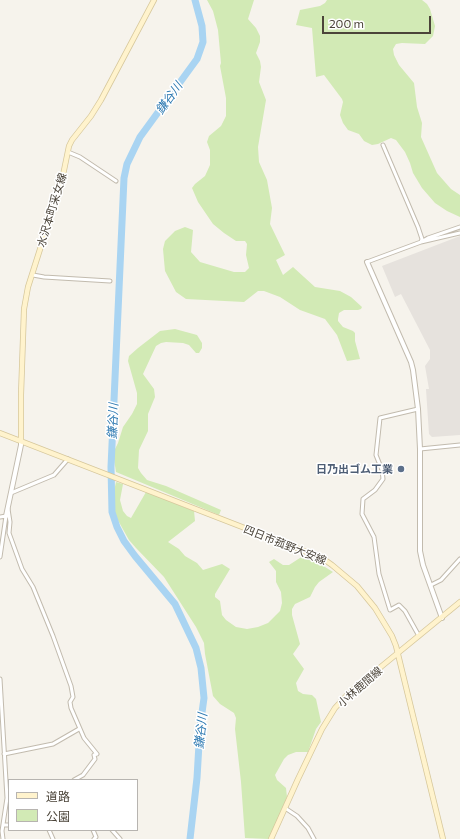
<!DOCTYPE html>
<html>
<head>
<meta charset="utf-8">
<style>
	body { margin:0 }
	#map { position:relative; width:460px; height:839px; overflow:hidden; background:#f6f3ec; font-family:Commissioner,"Noto Sans JP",sans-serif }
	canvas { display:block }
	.legend { position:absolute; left:8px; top:779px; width:130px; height:52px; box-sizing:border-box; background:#fff; border:1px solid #b7b4b0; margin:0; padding:5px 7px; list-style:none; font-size:12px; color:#4b4439 }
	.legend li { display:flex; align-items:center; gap:8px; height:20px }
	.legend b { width:20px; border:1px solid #b7b4b0 }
	.scale { position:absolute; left:322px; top:16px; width:109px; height:18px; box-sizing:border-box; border:2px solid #4b4439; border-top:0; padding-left:5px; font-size:12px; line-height:14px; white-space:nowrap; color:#4b4439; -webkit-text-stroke:3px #fff; paint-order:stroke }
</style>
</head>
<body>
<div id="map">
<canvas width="460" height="839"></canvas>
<ul class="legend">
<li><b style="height:5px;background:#fff3cd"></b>道路</li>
<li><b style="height:11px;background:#d2eab5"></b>公園</li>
</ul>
<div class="scale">200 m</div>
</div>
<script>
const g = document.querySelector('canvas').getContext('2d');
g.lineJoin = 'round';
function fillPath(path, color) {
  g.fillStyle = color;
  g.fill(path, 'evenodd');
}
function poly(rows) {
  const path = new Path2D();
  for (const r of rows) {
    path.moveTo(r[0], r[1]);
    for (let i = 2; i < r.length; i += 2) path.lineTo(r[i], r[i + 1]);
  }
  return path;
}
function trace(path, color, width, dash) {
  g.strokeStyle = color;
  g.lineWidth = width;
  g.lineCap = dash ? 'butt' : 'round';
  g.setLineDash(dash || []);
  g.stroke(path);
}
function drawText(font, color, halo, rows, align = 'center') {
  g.font = font + ' Commissioner,"Noto Sans JP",sans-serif';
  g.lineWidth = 3;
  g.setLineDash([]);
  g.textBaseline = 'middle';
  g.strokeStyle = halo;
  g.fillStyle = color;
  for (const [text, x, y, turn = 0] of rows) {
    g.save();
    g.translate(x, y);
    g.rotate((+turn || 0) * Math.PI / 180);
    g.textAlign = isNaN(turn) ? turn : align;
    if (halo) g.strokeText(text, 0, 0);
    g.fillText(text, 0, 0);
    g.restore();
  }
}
fillPath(poly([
	[460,236,460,435,432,437,429,434,426,389,429,389,425,366,430,359,430,350,401,294,395,297,382,266]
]), '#e6e2dd');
fillPath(poly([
	[207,0,254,0,248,19,256,28,260,36,260,42,256,53,260,61,261,67,259,82,266,100,258,147,259,162,267,180,272,208,270,224,285,255,276,260,283,275,293,267,315,287,340,291,351,297,362,307,361,309,358,310,344,310,339,313,338,319,338,321,343,327,353,331,355,333,355,341,360,359,347,361,337,335,325,319,300,310,280,297,264,291,258,291,244,302,186,299,176,292,165,271,163,249,165,241,175,231,185,227,193,230,191,252,200,262,234,272,245,272,249,268,246,255,247,244,245,241,236,241,224,233,213,224,198,202,192,188,195,184,205,176,210,165,210,150,207,142,209,136,221,126,226,116,226,98,220,66,221,63,218,30,213,11],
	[327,0,422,0,427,4,430,9,435,26,433,36,425,44,402,43,396,44,393,49,394,55,399,65,414,83,417,107,422,123,421,137,437,173,451,189,460,195,460,217,447,211,435,203,422,188,413,173,410,163,405,152,396,140,391,138,378,144,372,145,364,141,359,134,348,130,343,123,340,115,343,102,342,99,324,75,316,77,312,28,296,25,300,10,320,6,325,3],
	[175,329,197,335,202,343,202,348,199,353,196,353,189,345,183,343,166,342,161,343,156,346,143,374,154,389,155,397,148,414,148,431,139,450,138,468,141,473,147,480,166,486,221,510,219,515,116,472,113,453,118,443,123,427,132,414,137,404,137,393,128,361,129,356,138,348,160,331],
	[116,482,123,484,120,500,123,511,127,516,131,518,146,492,194,511,195,521,168,542,179,549,185,556,197,563,203,570,222,564,230,569,215,594,215,597,220,601,222,615,226,620,236,627,247,629,258,627,268,623,280,611,282,603,281,592,276,582,276,571,269,562,274,559,283,565,289,565,303,556,309,557,333,572,319,582,315,587,310,597,295,604,292,609,292,615,300,644,293,654,304,669,296,683,298,691,303,694,312,695,316,699,321,722,316,729,308,752,296,752,288,755,284,759,275,775,277,780,286,788,287,797,269,839,245,838,241,782,235,729,236,718,234,713,220,704,213,696,205,654,204,643,196,627,164,577,136,548,129,540,115,515,113,496]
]), '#d2eab5');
trace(poly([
	[190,839,197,778,200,727,204,698,201,668,196,648,175,604,135,556,124,541,117,527,112,512,111,467,124,178,127,164,140,137,197,59,203,42,202,26,195,0]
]), '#a9d4f2', 7);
const minor = poly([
	[383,145,418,227,422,239,421,242,428,238,460,227],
	[68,152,80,157,116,181],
	[367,262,421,242,460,233],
	[33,275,44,277,110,281],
	[418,409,380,418,376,455,382,470,383,479,375,490,363,499,362,514,374,537,379,574,390,610,399,605,405,611,419,636],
	[420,449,460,445],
	[11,493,54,475,68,459],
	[8,509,10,522,9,533,22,569,33,587,53,636,71,686,73,697,70,702,71,708,84,738,97,754,94,755,95,759,83,775,74,780],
	[0,517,6,516,0,557],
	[431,585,441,580,460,559],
	[0,679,7,798,2,831,3,839],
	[4,754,53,744,79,729],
	[285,808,297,816,308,828,314,839],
	[3,825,9,825],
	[49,830,53,839],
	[93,830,96,837,94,839],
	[112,830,120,839]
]);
const tertiary = poly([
	[367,262,411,362,413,370,418,409,420,449,420,551,423,565,442,618],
	[6,516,21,445,21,441]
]);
const secondary = poly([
	[0,433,322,558,332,565,357,586,375,608,392,636,396,646,443,839],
	[21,441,21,395,24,309,28,287,62,180,69,146,72,140,91,116,101,100,154,0],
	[271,839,298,779,322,729,335,708,349,693,460,602]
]);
trace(minor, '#c2bbae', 5);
trace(tertiary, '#c2bbae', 6);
trace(secondary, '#d6c79b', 6);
trace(minor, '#fff', 3);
trace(tertiary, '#fff', 4);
trace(secondary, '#fff3cd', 4.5);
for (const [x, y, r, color] of [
	[401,469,4,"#5c6f8a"]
]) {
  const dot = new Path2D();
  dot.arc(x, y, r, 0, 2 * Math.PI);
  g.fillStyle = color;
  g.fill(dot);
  trace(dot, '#fff', 1.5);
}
drawText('11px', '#4b4439', '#fff', [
	["水沢本町采女線",52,210,-73],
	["四日市菰野大安線",285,545,22],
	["小林鹿間線",360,687,-41]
]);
drawText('bold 11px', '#4e5e75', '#fff', [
	["日乃出ゴム工業",393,469]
], 'right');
drawText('italic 12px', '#2e7ab2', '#fff', [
	["鎌谷川",169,98,-54],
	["鎌谷川",113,421,-88],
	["鎌谷川",201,731,-84]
]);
</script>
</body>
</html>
